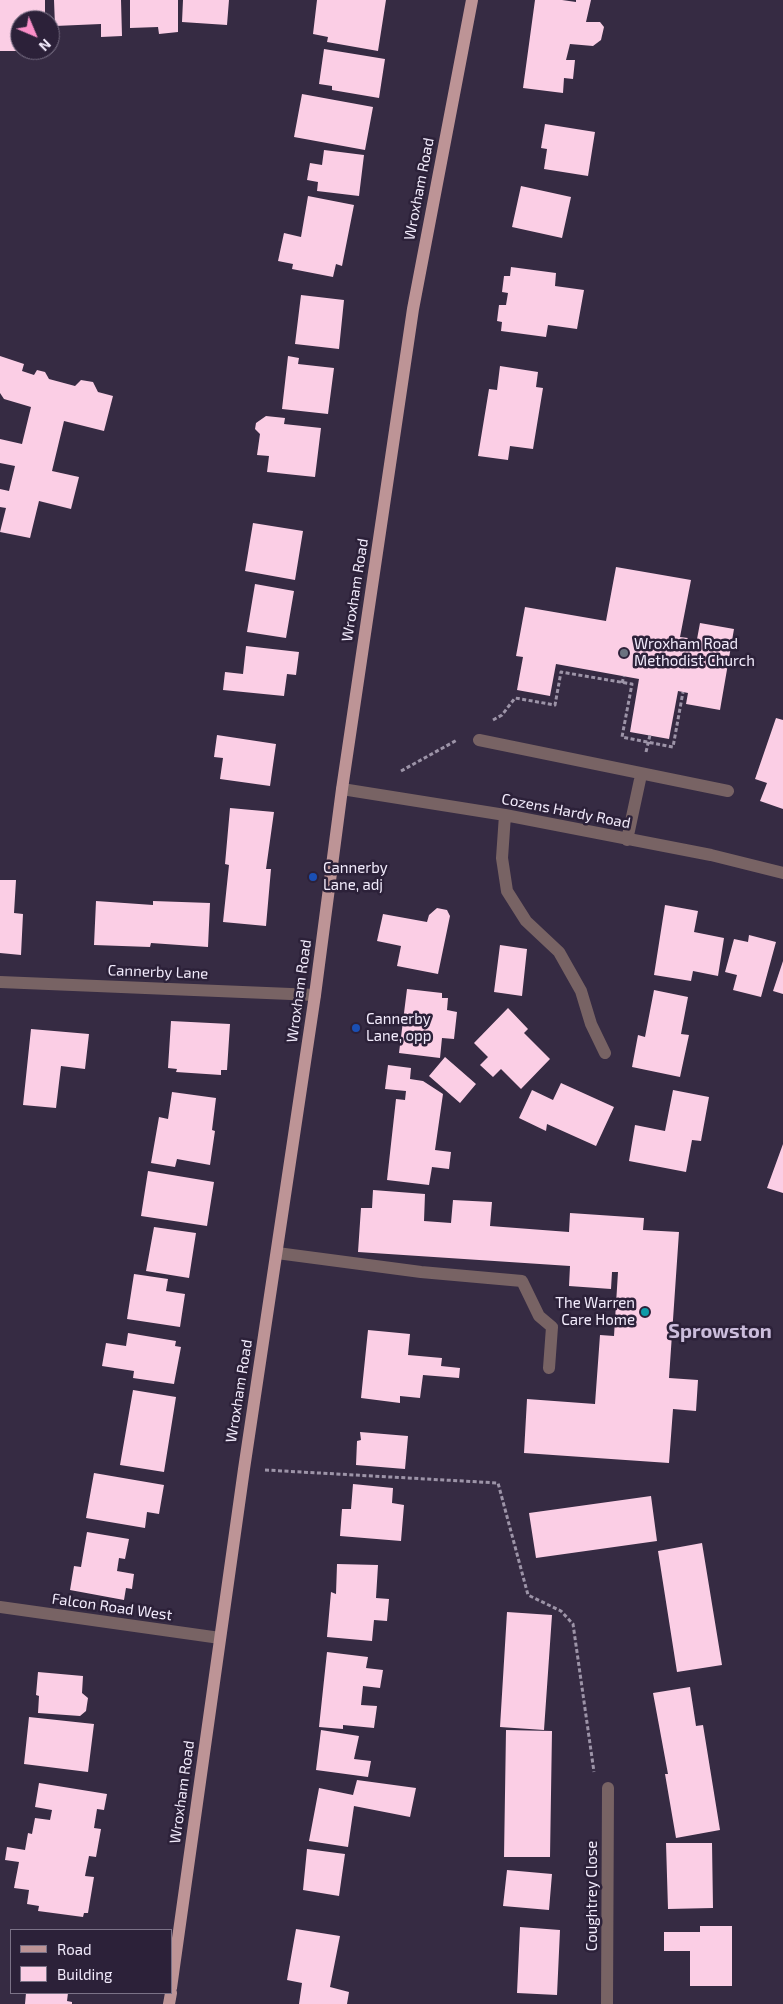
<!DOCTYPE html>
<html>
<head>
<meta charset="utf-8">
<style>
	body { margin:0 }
	#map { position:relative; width:783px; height:2004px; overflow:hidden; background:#362b43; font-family:"Exo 2",sans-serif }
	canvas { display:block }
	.legend { position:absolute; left:10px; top:1929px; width:162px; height:65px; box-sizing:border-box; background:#2c2139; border:1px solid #7b7287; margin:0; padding:6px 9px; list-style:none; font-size:15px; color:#f2ebfc }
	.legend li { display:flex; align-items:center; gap:10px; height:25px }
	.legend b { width:25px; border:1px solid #7b7287 }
	.north { position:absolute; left:10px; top:10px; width:50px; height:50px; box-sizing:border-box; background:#2c2139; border:1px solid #7b7287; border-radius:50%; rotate:135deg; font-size:14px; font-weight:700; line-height:20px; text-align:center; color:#f2ebfc }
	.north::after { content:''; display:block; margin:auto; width:18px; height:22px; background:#fa8fc8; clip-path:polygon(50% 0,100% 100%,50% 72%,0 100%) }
</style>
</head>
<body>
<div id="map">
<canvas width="783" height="2004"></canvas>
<ul class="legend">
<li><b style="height:6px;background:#bd9496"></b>Road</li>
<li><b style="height:14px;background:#fbcee5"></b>Building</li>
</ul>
<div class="north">N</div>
</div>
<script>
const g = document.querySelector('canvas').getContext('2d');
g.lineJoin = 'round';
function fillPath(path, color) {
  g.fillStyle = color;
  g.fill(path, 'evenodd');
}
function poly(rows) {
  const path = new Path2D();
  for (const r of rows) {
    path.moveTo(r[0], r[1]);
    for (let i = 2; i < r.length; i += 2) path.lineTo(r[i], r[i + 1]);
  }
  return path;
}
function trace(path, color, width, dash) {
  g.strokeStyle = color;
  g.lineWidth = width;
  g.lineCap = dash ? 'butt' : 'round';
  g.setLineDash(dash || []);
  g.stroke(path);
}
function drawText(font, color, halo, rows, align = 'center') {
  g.font = font + ' "Exo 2",sans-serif';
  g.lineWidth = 5;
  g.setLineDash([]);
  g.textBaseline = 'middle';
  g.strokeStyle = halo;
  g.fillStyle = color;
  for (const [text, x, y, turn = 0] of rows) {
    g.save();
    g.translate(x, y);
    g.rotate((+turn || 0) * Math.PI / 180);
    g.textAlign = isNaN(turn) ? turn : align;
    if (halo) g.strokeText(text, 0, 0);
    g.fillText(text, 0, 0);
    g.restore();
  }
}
fillPath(poly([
	[0,0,45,0,45,20,20,20,20,51,0,51],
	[54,0,121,0,122,36,101,37,101,24,55,26],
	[130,0,178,0,178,32,159,34,158,27,130,28],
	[183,0,229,0,227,25,182,22],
	[317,0,386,0,378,51,327,42,328,37,313,34],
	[535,0,562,0,576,2,576,0,591,0,586,22,600,22,604,27,601,40,593,46,570,44,566,60,575,60,573,79,564,78,563,93,523,88],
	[324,49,385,59,379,98,332,90,332,86,319,84],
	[302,94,373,107,365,150,294,137],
	[545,124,595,132,588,176,544,169,547,149,541,148],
	[324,150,364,155,359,196,317,191,318,182,307,180,310,163,322,165],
	[521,186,571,197,562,238,512,227],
	[308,196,354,205,342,266,336,264,333,277,292,269,293,264,278,261,284,233,301,237],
	[511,267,556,273,555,286,584,290,577,329,548,325,546,337,501,331,502,322,497,321,499,305,506,305,508,293,502,292,504,276,510,276],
	[301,295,344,300,339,349,295,344],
	[0,356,24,364,22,371,34,375,37,370,45,372,49,379,75,386,81,380,93,382,98,392,113,396,104,431,64,421,52,471,79,477,71,509,39,501,30,538,0,532,6,508,0,507,0,489,9,491,15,466,0,463,0,439,22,444,31,407,4,399,0,393],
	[288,356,299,358,298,364,334,368,328,414,282,409],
	[500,366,538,372,536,387,543,388,533,449,510,446,508,460,478,456,489,389,497,390],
	[266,416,285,418,284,424,321,428,315,477,267,472,269,456,257,455,260,434,255,429,256,423],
	[253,523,303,531,295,580,245,571],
	[616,567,691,580,680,637,688,638,686,648,695,650,700,623,734,629,720,710,686,704,688,693,678,691,669,739,630,732,639,679,556,664,550,696,517,690,523,657,516,656,525,607,606,621],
	[255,584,294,591,286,638,247,632],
	[246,646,299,652,296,675,287,674,284,696,223,690,225,672,243,674],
	[776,718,783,720,783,809,760,801,767,783,755,779],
	[217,735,276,744,270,786,220,779,223,758,214,757],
	[230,808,274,812,266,869,271,869,266,926,223,922,229,865,225,864],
	[0,880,16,880,14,913,23,914,21,955,0,953],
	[96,901,153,905,153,901,210,903,208,947,151,943,150,947,94,945],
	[665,905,698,911,694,932,724,938,718,976,693,971,691,981,654,975],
	[437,908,447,910,450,916,438,974,397,966,401,946,377,941,383,914,427,922,429,915],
	[749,935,776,942,761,997,733,990,737,975,725,972,734,939,748,942],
	[500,945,527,949,522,996,494,992],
	[783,961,783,994,773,991],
	[407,989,442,993,442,998,448,998,447,1010,457,1012,454,1039,442,1038,440,1058,399,1053],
	[654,990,688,997,681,1034,689,1035,680,1077,632,1067,638,1035,645,1037],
	[508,1008,528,1029,524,1033,550,1059,521,1089,501,1069,493,1077,480,1065,488,1057,474,1043],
	[171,1021,230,1024,227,1070,221,1070,221,1075,176,1072,177,1069,168,1068],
	[31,1029,89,1034,85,1069,61,1066,56,1108,23,1105],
	[445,1057,476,1084,460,1103,429,1076],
	[388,1065,411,1068,410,1079,423,1081,443,1094,435,1150,451,1152,449,1169,432,1167,429,1185,387,1180,396,1099,405,1100,406,1091,385,1089],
	[561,1083,614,1107,596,1146,547,1124,546,1131,519,1118,532,1090,553,1100],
	[673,1090,709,1097,701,1141,692,1140,686,1172,629,1161,635,1125,665,1131],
	[172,1092,216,1098,212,1130,215,1131,210,1165,177,1159,175,1167,151,1163,159,1117,168,1119],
	[783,1144,783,1193,767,1188],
	[148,1171,214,1182,207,1226,141,1216],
	[373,1190,425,1194,424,1221,451,1223,453,1200,492,1202,490,1226,569,1232,570,1213,644,1218,643,1230,679,1232,669,1378,698,1380,696,1411,673,1409,669,1463,524,1453,527,1399,595,1404,600,1335,614,1336,618,1272,612,1272,611,1289,569,1286,570,1266,358,1252,361,1208,372,1208],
	[154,1227,196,1233,189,1278,146,1271],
	[134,1274,168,1279,166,1291,185,1294,180,1327,127,1319],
	[368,1330,410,1334,408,1355,442,1358,441,1366,460,1368,459,1378,423,1375,420,1398,400,1396,400,1403,361,1398],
	[128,1333,176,1341,175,1346,181,1347,174,1384,133,1378,134,1371,102,1366,106,1343,126,1346],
	[133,1390,176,1397,164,1472,120,1465],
	[360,1432,408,1436,405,1469,356,1465,357,1441,361,1440],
	[94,1473,164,1485,159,1514,147,1512,145,1528,86,1518],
	[353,1484,393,1488,392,1503,404,1505,401,1541,340,1536,342,1509,351,1509],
	[651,1496,657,1541,536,1558,529,1513],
	[87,1532,129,1539,125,1559,119,1558,117,1571,134,1574,132,1589,126,1588,124,1600,70,1590,74,1566,81,1567],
	[702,1543,722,1665,677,1672,658,1551],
	[337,1564,378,1565,376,1598,389,1599,387,1621,374,1620,372,1641,327,1637,331,1592,336,1594],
	[507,1612,552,1615,544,1730,500,1727],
	[327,1652,368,1657,366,1668,383,1670,380,1688,363,1686,361,1705,377,1706,374,1728,343,1725,343,1729,319,1727],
	[38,1672,83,1676,82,1693,88,1698,86,1711,80,1716,38,1713,39,1696,36,1695],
	[690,1687,696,1726,703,1725,720,1830,676,1838,665,1774,668,1774,653,1693],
	[29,1717,94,1724,88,1772,24,1764],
	[321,1730,359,1736,354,1759,371,1761,368,1777,316,1770],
	[506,1730,552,1731,550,1857,504,1857],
	[357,1780,416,1788,410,1817,354,1806,348,1847,309,1841,319,1788,353,1795],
	[39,1783,107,1794,104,1810,97,1809,94,1828,101,1829,96,1857,89,1856,85,1876,94,1877,88,1913,84,1913,83,1917,38,1911,39,1906,27,1904,29,1890,14,1888,19,1862,5,1860,7,1847,25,1850,28,1833,32,1834,35,1818,50,1820,52,1810,35,1807],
	[666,1843,712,1843,713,1908,668,1909],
	[307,1849,345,1854,339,1896,303,1890],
	[507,1870,552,1874,549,1910,503,1906],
	[700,1926,732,1926,732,1986,690,1986,690,1951,664,1951,664,1932,700,1932],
	[520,1927,560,1930,557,1995,517,1993],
	[296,1929,340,1936,330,1987,349,1992,347,2004,299,2004,302,1983,287,1980],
	[26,1993,68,1993,67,2001,72,2002,72,2004,25,2004]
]), '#fbcee5');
trace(poly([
	[622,683,624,676],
	[493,720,502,715,515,698,555,705,561,672,632,684,622,737,673,747,683,692],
	[646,752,650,735],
	[401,771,457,740],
	[265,1470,498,1483,528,1595,561,1611,573,1624,594,1772]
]), '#9d94a8', 3, [4, 2.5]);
trace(poly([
	[479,740,728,791],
	[342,789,505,815,711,855,783,873],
	[505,815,502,858,507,891,526,921,559,952,581,991,591,1024,605,1053],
	[627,840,641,775],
	[0,982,315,995],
	[277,1253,421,1272,522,1281,539,1316,552,1327,549,1368],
	[0,1607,220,1638],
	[607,2004,608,1788]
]), '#786364', 12);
trace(poly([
	[171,1988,244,1469,315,995,342,789,413,309,472,0],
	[169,2004,171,1993]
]), '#bd9496', 12);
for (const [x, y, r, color] of [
	[624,653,5,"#6b7280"],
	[313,877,5,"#1a4fb4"],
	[356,1028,5,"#1a4fb4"],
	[645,1312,5,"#0f9aa8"]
]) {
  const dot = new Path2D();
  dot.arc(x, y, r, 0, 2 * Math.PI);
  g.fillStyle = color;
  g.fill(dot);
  trace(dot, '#2c2139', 2);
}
drawText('15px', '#f2ebfc', '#2c2139', [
	["Wroxham Road",419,189,-79],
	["Wroxham Road",355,590,-81],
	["Cozens Hardy Road",566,811,11],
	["Cannerby Lane",158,972,2],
	["Wroxham Road",299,991,-82],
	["Wroxham Road",239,1391,-81],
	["Falcon Road West",112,1607,8],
	["Wroxham Road",182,1792,-82],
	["Coughtrey Close",592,1896,-90]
]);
drawText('15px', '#f2ebfc', '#2c2139', [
	["Wroxham Road",634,644],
	["Methodist Church",634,661],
	["Cannerby",323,868],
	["Lane, adj",323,885],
	["Cannerby",366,1019],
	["Lane, opp",366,1036],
	["The Warren",635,1303,"right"],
	["Care Home",635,1320,"right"]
], 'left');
drawText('bold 20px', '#cbbddc', '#2c2139', [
	["Sprowston",720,1331]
]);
</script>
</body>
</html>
